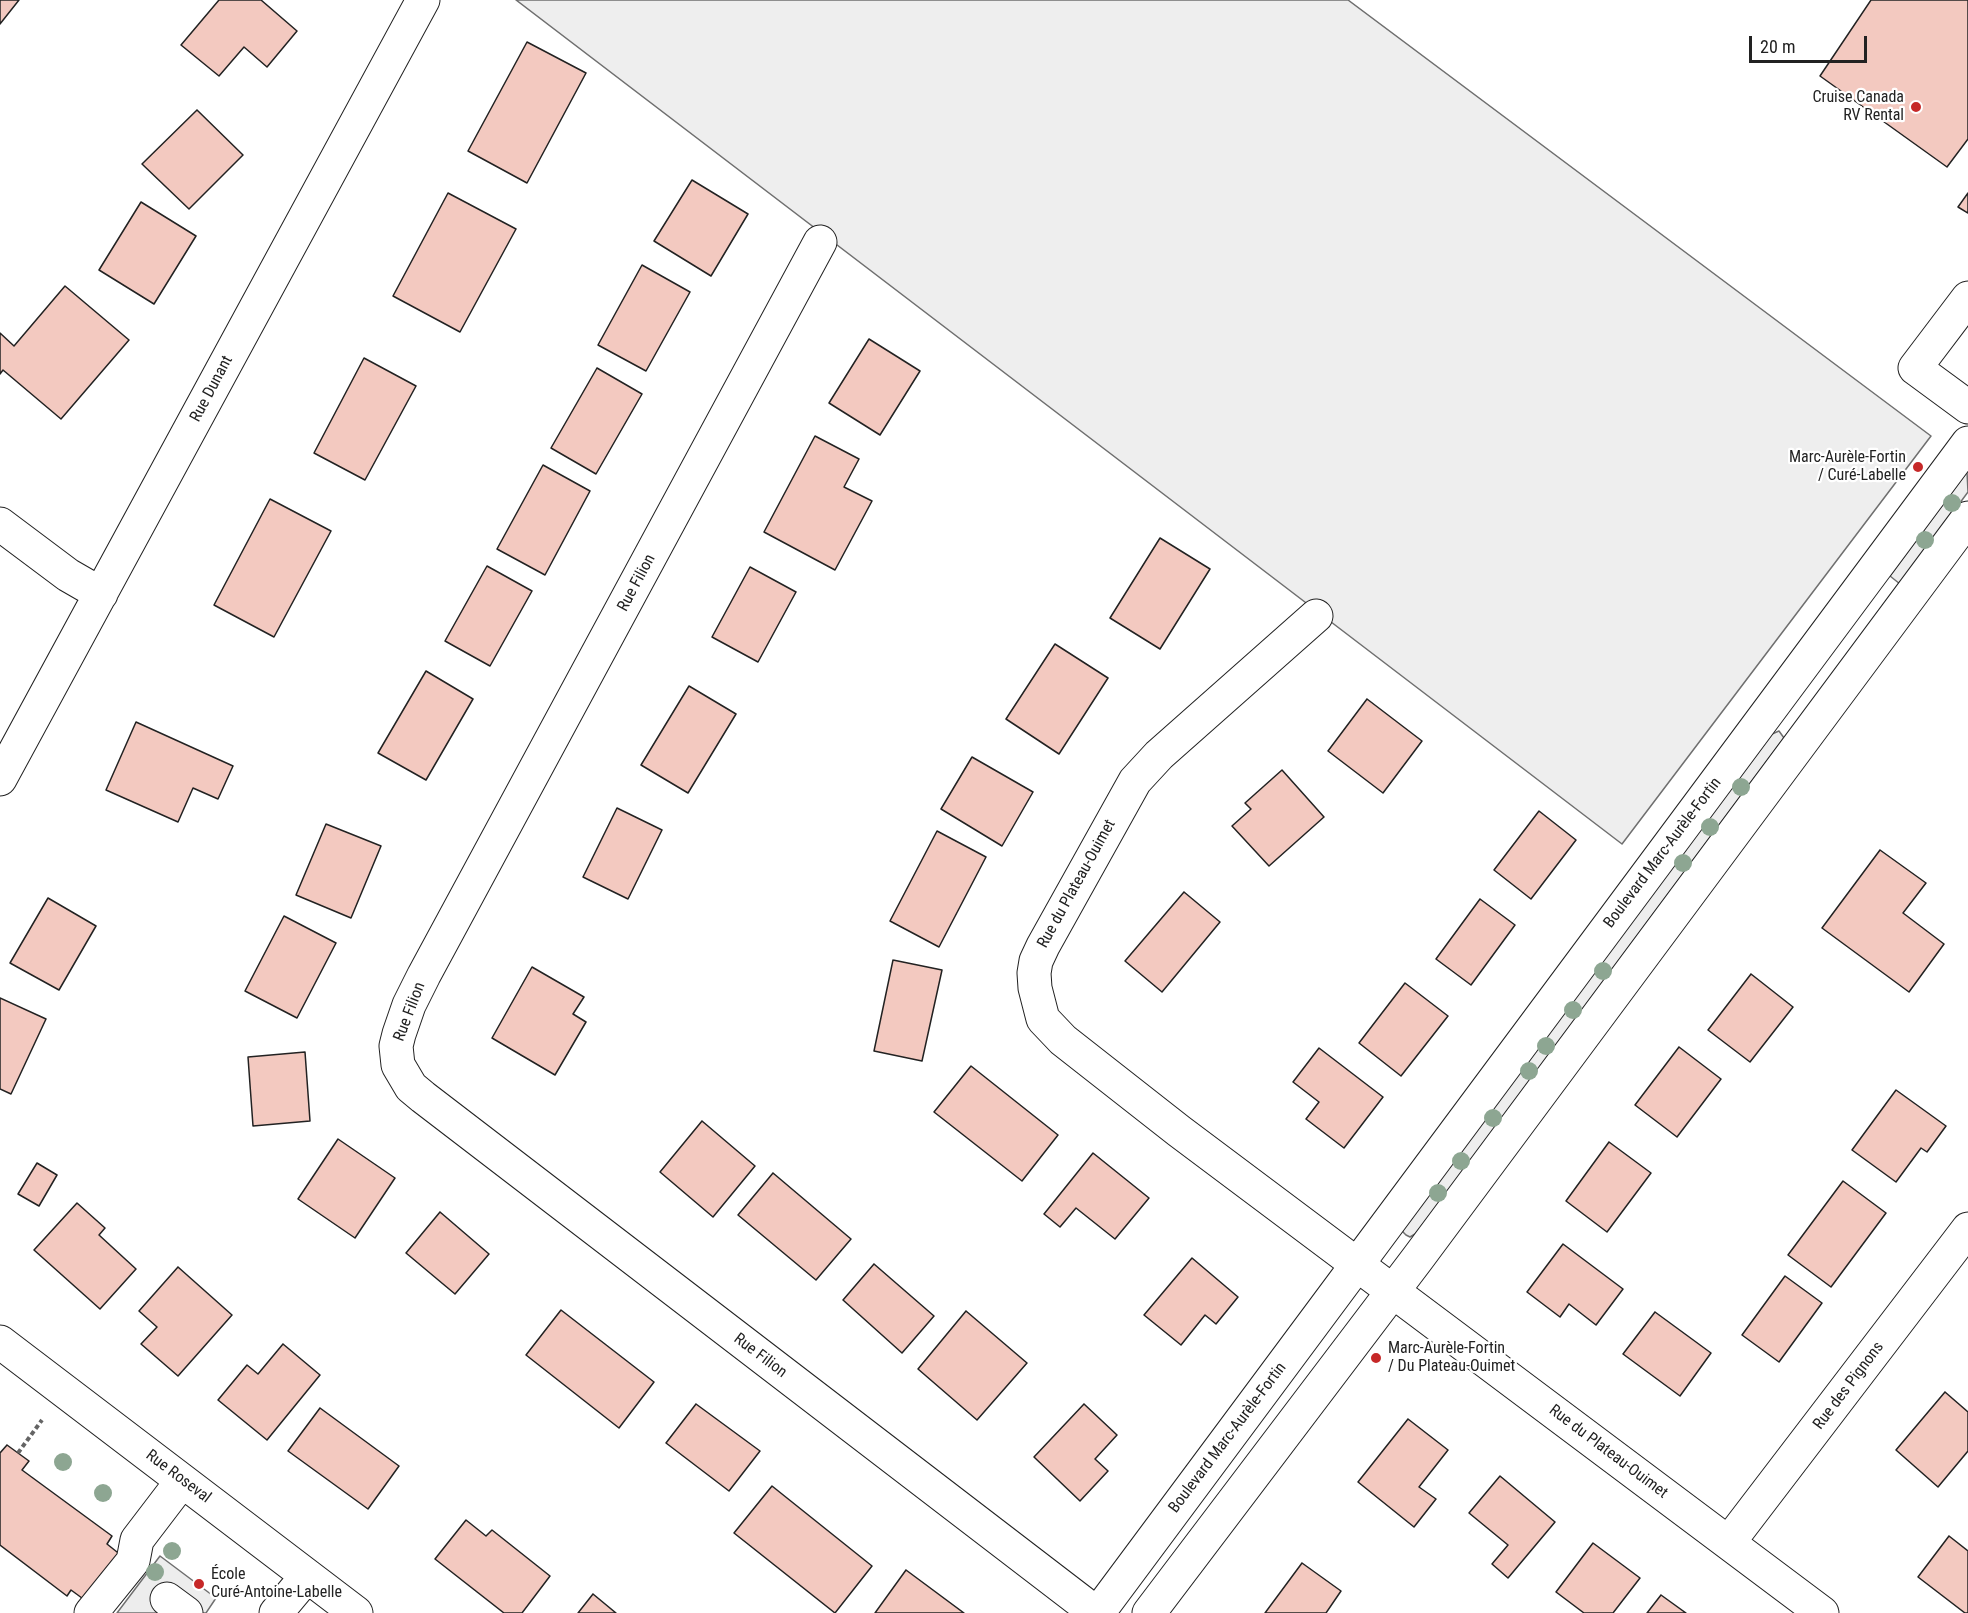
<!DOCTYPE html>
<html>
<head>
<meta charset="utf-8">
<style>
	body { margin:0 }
	#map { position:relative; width:1968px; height:1613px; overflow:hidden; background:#fff; font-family:"Roboto Condensed",sans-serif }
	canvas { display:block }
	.scale { position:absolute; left:1749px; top:36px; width:118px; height:27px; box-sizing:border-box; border:3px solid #222; border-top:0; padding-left:8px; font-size:18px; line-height:21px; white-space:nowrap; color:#222; -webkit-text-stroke:4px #fff; paint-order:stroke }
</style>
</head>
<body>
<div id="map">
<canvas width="1968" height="1613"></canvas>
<div class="scale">20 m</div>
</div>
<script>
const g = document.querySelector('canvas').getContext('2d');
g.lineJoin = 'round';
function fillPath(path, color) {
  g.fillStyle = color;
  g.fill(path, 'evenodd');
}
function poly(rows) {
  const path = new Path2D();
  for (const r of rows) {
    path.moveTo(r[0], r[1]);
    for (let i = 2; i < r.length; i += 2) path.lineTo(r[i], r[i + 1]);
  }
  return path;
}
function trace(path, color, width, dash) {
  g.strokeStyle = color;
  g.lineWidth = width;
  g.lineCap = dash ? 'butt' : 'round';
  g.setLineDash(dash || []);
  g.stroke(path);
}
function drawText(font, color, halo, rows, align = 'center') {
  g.font = font + ' "Roboto Condensed",sans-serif';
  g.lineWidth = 4.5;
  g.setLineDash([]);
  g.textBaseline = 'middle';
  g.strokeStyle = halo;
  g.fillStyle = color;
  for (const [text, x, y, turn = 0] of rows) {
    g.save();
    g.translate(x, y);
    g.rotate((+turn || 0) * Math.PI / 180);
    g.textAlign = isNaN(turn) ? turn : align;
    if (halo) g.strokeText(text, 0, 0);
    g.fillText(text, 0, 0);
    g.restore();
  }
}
const green = poly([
	[516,0,1348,0,1931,436,1622,844,516,0],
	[1967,472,1968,492,1900,584,1890,576,1967,472],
	[1779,731,1784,738,1781,742,1430,1215,1415,1234,1410,1237,1406,1235,1403,1232,1403,1228,1772,734,1779,731]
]);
fillPath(green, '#eee');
trace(green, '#6f6f6f', 1.5);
const parking = poly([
	[160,1556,216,1598,206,1613,117,1613,160,1556]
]);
fillPath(parking, '#ededed');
trace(parking, '#6f6f6f', 1.5);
const building = poly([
	[0,0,19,0,0,24,0,0],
	[219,0,261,0,297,31,267,67,244,47,219,76,181,45,219,0],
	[1871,0,1968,0,1968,139,1947,167,1820,76,1871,0],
	[527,42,586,73,527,183,468,151,527,42],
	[197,110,243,155,189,209,142,164,197,110],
	[692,180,748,214,711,276,654,241,692,180],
	[448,193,516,229,460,332,393,296,448,193],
	[1968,193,1968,213,1958,207,1968,193],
	[141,202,196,236,154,304,99,270,141,202],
	[642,265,690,292,646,371,598,345,642,265],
	[65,286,129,340,61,419,3,370,0,374,0,333,14,346,65,286],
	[869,339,920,371,880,435,829,403,869,339],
	[364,358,416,386,365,480,314,453,364,358],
	[597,368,642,394,596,474,551,448,597,368],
	[815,436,859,459,844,487,872,501,835,570,764,532,815,436],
	[543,465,590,491,545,575,497,549,543,465],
	[270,499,331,531,274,637,214,605,270,499],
	[1160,538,1210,569,1160,649,1110,618,1160,538],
	[487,566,532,591,490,666,445,641,487,566],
	[750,567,796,592,758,662,712,637,750,567],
	[1055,644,1108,678,1059,754,1006,719,1055,644],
	[426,671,473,699,426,780,378,753,426,671],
	[689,686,736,714,688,793,641,765,689,686],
	[1367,699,1422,741,1383,793,1328,751,1367,699],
	[136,722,233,766,218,799,193,788,178,822,106,790,136,722],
	[972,757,1033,792,1002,846,941,809,972,757],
	[1282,770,1324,817,1269,866,1232,826,1251,809,1245,803,1282,770],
	[617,808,662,830,628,899,583,877,617,808],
	[1539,811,1576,840,1531,899,1494,870,1539,811],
	[326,824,381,846,351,918,296,895,326,824],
	[937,831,986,857,939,947,890,921,937,831],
	[1880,850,1926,883,1903,913,1944,944,1909,992,1822,928,1880,850],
	[1184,892,1220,922,1162,992,1125,961,1184,892],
	[48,898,96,926,59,990,10,963,48,898],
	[1480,899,1515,925,1471,985,1436,959,1480,899],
	[284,916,336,943,297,1018,245,991,284,916],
	[893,960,942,970,922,1061,874,1051,893,960],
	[532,967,584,997,573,1014,586,1022,555,1075,492,1038,532,967],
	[1751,974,1793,1007,1750,1062,1708,1030,1751,974],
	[1405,983,1448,1016,1401,1076,1359,1043,1405,983],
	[0,998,46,1019,11,1094,0,1089,0,998],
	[1679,1047,1721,1079,1677,1137,1635,1105,1679,1047],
	[1319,1048,1383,1097,1344,1148,1306,1119,1319,1102,1293,1082,1319,1048],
	[305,1052,310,1121,253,1126,248,1057,305,1052],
	[971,1066,1058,1135,1022,1181,934,1112,971,1066],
	[1896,1090,1946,1126,1927,1152,1921,1148,1896,1182,1852,1150,1896,1090],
	[702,1121,755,1166,713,1217,660,1172,702,1121],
	[338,1139,395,1178,355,1238,298,1199,338,1139],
	[1609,1142,1651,1173,1607,1232,1566,1201,1609,1142],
	[1093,1153,1149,1198,1115,1239,1076,1208,1060,1227,1044,1214,1093,1153],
	[37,1163,57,1175,39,1206,18,1194,37,1163],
	[773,1173,851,1239,816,1280,738,1215,773,1173],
	[1843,1181,1886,1213,1831,1287,1788,1255,1843,1181],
	[77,1203,105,1228,99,1235,136,1269,100,1309,34,1250,77,1203],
	[440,1212,489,1254,455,1294,406,1253,440,1212],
	[1563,1244,1623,1289,1596,1325,1569,1304,1560,1317,1527,1292,1563,1244],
	[1192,1258,1238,1297,1216,1324,1205,1315,1181,1345,1144,1315,1192,1258],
	[874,1264,934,1316,902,1353,843,1300,874,1264],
	[178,1267,232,1315,178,1376,141,1344,157,1327,139,1311,178,1267],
	[1785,1276,1822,1303,1779,1362,1742,1335,1785,1276],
	[561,1310,654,1382,619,1428,526,1355,561,1310],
	[966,1311,1027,1363,977,1420,918,1369,966,1311],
	[1655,1312,1711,1353,1680,1396,1623,1354,1655,1312],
	[283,1344,320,1375,267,1440,218,1400,247,1365,258,1374,283,1344],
	[1945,1392,1968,1412,1968,1451,1938,1487,1896,1450,1945,1392],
	[696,1404,760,1451,729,1491,666,1443,696,1404],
	[1084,1404,1117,1435,1095,1459,1108,1471,1080,1501,1034,1457,1084,1404],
	[320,1408,399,1466,368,1509,288,1451,320,1408],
	[1408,1419,1448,1450,1419,1487,1436,1499,1414,1527,1358,1482,1408,1419],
	[7,1445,29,1461,22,1470,112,1536,107,1544,122,1556,86,1601,71,1590,67,1596,0,1545,0,1453,7,1445],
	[1500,1476,1555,1522,1508,1578,1492,1564,1508,1545,1469,1513,1500,1476],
	[772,1486,872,1566,835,1613,734,1533,772,1486],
	[466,1520,486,1536,492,1530,550,1576,522,1613,504,1613,435,1559,466,1520],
	[1949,1536,1968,1551,1968,1613,1965,1613,1918,1577,1949,1536],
	[1593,1543,1640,1578,1613,1613,1584,1613,1556,1592,1593,1543],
	[1302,1563,1341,1591,1326,1613,1265,1613,1302,1563],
	[906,1570,964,1613,875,1613,906,1570],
	[593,1594,616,1613,578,1613,593,1594],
	[1661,1595,1686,1613,1647,1613,1661,1595]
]);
fillPath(building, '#f3c9c0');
trace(building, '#222', 1.5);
const minor = poly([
	[820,242,424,975,409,1005,399,1034,396,1046,398,1065,411,1087,423,1097,1096,1613],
	[1968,298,1915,368,1968,407],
	[0,524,68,575,101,594],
	[1316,616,1159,755,1135,781,1043,946,1036,961,1034,973,1035,988,1043,1019,1063,1040,1179,1131,1822,1613],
	[0,779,423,0],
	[0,1342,356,1613],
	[1729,1542,1968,1229],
	[167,1599,186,1613],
	[91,1613,133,1561,137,1540,182,1481],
	[276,1613,307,1576],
	[1098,1613,1968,443],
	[1149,1613,1418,1258,1968,518]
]);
trace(minor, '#222', 35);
trace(poly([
	[18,1453,42,1420]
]), '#646464', 4, [4.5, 3]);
trace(minor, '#fff', 33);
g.fillStyle = '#8da692';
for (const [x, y] of [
	[1952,503],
	[1925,540],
	[1741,787],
	[1710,827],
	[1683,863],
	[1603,971],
	[1573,1010],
	[1546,1046],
	[1529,1071],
	[1493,1118],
	[1461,1161],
	[1438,1193],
	[63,1462],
	[103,1493],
	[172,1551],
	[155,1572]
]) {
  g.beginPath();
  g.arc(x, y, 9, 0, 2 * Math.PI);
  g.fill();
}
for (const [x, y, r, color] of [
	[1916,107,6,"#c62828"],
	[1918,467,6,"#c62828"],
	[1376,1358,6,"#c62828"],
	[199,1584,6,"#c62828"]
]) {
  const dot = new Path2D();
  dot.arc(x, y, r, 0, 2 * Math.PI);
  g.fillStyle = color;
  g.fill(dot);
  trace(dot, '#fff', 2);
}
drawText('16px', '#222', '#fff', [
	["Cruise Canada",1904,98],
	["RV Rental",1904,116],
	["Marc-Aurèle-Fortin",1906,458],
	["/ Curé-Labelle",1906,476],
	["Marc-Aurèle-Fortin",1388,1349,"left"],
	["/ Du Plateau-Ouimet",1388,1367,"left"],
	["École",211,1575,"left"],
	["Curé-Antoine-Labelle",211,1593,"left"]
], 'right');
drawText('16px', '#222', '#fff', [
	["Rue Dunant",212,389,-62],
	["Rue Filion",637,583,-62],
	["Boulevard Marc-Aurèle-Fortin",1663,853,-53],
	["Rue du Plateau-Ouimet",1077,884,-61],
	["Rue Filion",410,1012,-69],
	["Rue Filion",760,1356,37],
	["Rue des Pignons",1849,1386,-53],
	["Boulevard Marc-Aurèle-Fortin",1228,1438,-53],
	["Rue du Plateau-Ouimet",1608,1452,37],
	["Rue Roseval",178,1477,37]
]);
</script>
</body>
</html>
